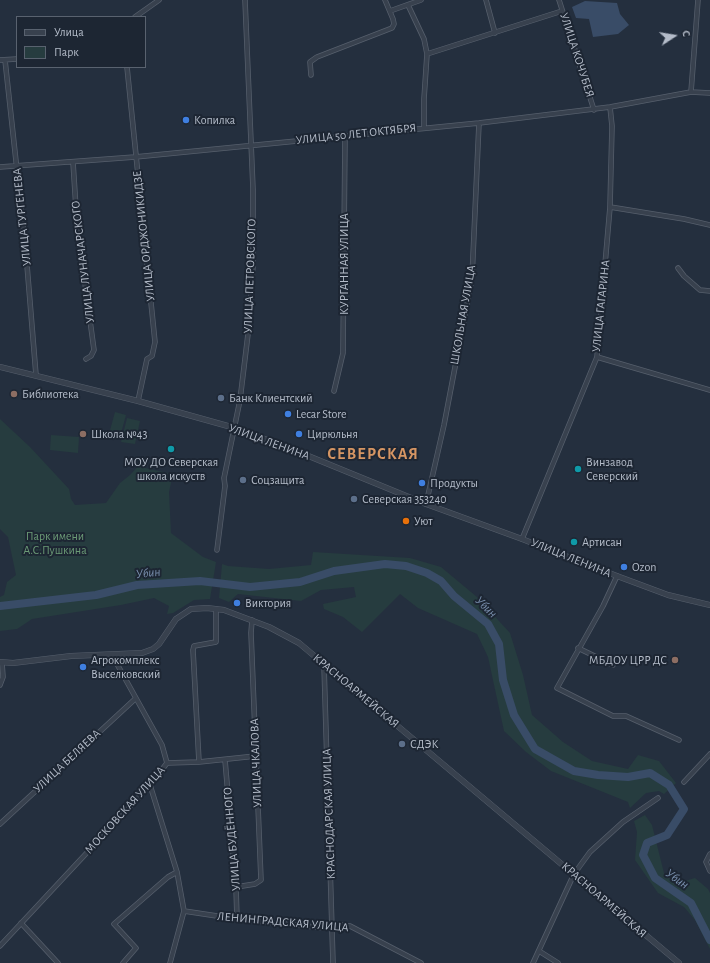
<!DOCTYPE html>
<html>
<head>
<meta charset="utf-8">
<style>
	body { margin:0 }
	#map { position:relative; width:710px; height:963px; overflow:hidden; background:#242f3e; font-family:"Alegreya Sans",sans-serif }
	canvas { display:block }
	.legend { position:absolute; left:16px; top:16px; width:130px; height:52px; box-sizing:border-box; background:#1d2633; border:1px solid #59626f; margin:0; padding:5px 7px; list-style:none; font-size:12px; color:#b4bcc9 }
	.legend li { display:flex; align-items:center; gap:8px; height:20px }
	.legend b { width:20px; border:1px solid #59626f }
	.north { position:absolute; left:654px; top:16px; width:40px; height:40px; -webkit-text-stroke:3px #1d2633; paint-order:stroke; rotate:78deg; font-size:11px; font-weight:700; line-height:16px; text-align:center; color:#b4bcc9 }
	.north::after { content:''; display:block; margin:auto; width:14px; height:18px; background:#b4bcc9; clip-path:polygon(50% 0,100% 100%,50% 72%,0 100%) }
</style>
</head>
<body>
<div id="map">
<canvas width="710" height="963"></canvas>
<ul class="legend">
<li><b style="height:5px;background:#38414e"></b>Улица</li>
<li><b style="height:11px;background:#263c3f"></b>Парк</li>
</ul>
<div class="north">С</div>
</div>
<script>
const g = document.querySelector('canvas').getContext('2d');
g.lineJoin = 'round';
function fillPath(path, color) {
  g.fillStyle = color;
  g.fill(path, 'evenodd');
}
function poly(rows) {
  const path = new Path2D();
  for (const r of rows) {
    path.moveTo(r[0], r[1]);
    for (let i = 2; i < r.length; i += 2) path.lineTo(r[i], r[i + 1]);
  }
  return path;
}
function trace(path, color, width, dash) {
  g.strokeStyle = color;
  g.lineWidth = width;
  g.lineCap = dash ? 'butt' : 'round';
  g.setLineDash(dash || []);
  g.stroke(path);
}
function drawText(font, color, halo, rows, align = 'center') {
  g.font = font + ' "Alegreya Sans",sans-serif';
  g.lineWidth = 4;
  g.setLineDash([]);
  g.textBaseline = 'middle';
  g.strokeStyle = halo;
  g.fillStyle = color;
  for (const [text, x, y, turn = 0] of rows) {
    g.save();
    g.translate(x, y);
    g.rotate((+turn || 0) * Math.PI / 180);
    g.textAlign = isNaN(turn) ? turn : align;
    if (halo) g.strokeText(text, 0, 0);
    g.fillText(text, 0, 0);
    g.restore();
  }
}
fillPath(poly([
	[115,412,126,415,120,437,109,434],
	[127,418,140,421,135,444,121,442],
	[0,419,30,447,69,489,71,499,75,505,106,503,120,483,130,475,146,458,145,468,173,474,169,492,171,533,203,557,216,562,210,599,194,600,173,613,167,614,169,606,154,598,121,605,32,619,17,629,0,631,0,597,4,595,7,582,16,575,8,537,0,529],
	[51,435,79,437,78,453,50,450],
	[313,552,410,558,441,567,477,597,510,633,523,675,532,715,563,742,592,761,628,769,638,755,659,761,676,783,664,794,659,791,646,793,630,808,628,802,551,771,526,752,504,731,488,657,477,634,418,608,400,594,362,632,343,617,324,609,323,604,356,597,354,587,321,590,301,601,238,594,229,602,219,598,222,564,228,566,269,569,311,565],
	[645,815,652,825,665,877,685,881,695,878,708,889,710,893,710,949,695,920,684,907,658,893,635,860,637,832,634,821]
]), '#263c3f');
fillPath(poly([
	[585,1,617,3,620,14,629,25,618,34,593,37,589,19,576,18,572,7]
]), '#394c67');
trace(poly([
	[0,606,96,595,137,585,200,581,250,587,300,582,334,571,385,564,406,566,427,573,441,581,454,596,488,624,499,644,503,680,514,715,535,749,574,771,598,775,628,777,650,773,669,785,684,809,667,835,647,843,643,855,655,878,691,903,710,940]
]), '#394c67', 8);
const minor = poly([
	[486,0,495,33],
	[559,0,594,110],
	[408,5,424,39,427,54,424,99,424,128],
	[390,11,421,0],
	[135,17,159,0],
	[427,54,562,11],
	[0,60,17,59],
	[5,60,26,253,36,375],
	[127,67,155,342,152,356,147,359,138,401],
	[311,75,310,62,317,57,392,28,394,24,393,19,385,0],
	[691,92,698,0],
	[73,162,77,224,94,350,91,356,86,359],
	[0,167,135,157,479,123,610,107,691,92,710,93],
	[610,207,684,219,710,225],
	[678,268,684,276,700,290,710,291],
	[597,357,710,390],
	[334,391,343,353,345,135],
	[426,504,444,425,472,278,479,123],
	[522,539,597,357,610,207,612,126,610,107],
	[217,550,225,486,224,478,240,400,248,334,253,266,253,189,245,0],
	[617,576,603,606,557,688,613,716,626,716,679,740],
	[578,648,613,665],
	[324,665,333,963],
	[0,685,3,677,2,663],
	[225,760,236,887,237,919],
	[199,762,193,650,194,646,216,642,216,609],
	[167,763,199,762,256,756],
	[684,782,710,754],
	[150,785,177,872,184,911,170,963],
	[0,824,135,699],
	[710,854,706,862,710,871],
	[236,887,255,884,261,880,251,633,252,620],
	[184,911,237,919,325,928,333,924,350,926,421,963],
	[21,923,58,963],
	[0,946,150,785,167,763,162,745,112,655],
	[539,951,558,963],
	[123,963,136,948,114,924,168,877,177,872],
	[533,963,574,874,590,852,623,822,658,798]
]);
const tertiary = poly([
	[0,367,138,401,235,428,284,446,426,504,522,539,617,576,668,595,710,605],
	[0,662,13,663,71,656,142,653,153,649,159,644,176,619,191,609,207,608,224,610,269,627,299,643,679,963]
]);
trace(minor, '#565f6c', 5.5);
trace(tertiary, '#565f6c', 6);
trace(minor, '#38414e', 4);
trace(tertiary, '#38414e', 5);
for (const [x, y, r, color] of [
	[186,120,4,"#3f7fe0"],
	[14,394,4,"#8d6e63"],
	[221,398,4,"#5c6f8a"],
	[288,414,4,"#3f7fe0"],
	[83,434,4,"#8d6e63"],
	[299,434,4,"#3f7fe0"],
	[171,449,4,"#0f9aa8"],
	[578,469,4,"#0f9aa8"],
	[243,480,4,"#5c6f8a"],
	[422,483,4,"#3f7fe0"],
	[354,499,4,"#5c6f8a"],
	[406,521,4,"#e8710a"],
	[574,542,4,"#0f9aa8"],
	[624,567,4,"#3f7fe0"],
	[237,603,4,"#3f7fe0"],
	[675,660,4,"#8d6e63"],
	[83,667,4,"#3f7fe0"],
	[402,744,4,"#5c6f8a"]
]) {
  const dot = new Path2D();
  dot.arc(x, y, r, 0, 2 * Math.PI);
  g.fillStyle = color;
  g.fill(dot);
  trace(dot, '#1d2633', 1.5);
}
drawText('12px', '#b4bcc9', '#1d2633', [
	["УЛИЦА КОЧУБЕЯ",577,55,72],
	["УЛИЦА 50 ЛЕТ ОКТЯБРЯ",356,134,-6],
	["УЛИЦА ТУРГЕНЕВА",22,217,-96],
	["УЛИЦА ОРДЖОНИКИДЗЕ",144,236,-96],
	["УЛИЦА ЛУНАЧАРСКОГО",83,262,-97],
	["КУРГАННАЯ УЛИЦА",344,264,-90],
	["УЛИЦА ПЕТРОВСКОГО",250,276,-88],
	["УЛИЦА ГАГАРИНА",601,306,-84],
	["ШКОЛЬНАЯ УЛИЦА",463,315,-80],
	["УЛИЦА ЛЕНИНА",269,442,20],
	["УЛИЦА ЛЕНИНА",571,558,22],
	["КРАСНОАРМЕЙСКАЯ",356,691,40],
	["УЛИЦА БЕЛЯЕВА",67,761,-43],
	["УЛИЦА ЧКАЛОВА",256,763,-92],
	["МОСКОВСКАЯ УЛИЦА",125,810,-48],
	["КРАСНОДАРСКАЯ УЛИЦА",329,814,-92],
	["УЛИЦА БУДЁННОГО",232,839,-95],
	["КРАСНОАРМЕЙСКАЯ",604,900,41],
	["ЛЕНИНГРАДСКАЯ УЛИЦА",283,922,5]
]);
drawText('12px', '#b4bcc9', '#1d2633', [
	["Копилка",194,120],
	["Библиотека",22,394],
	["Банк Клиентский",229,398],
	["Lecar Store",296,414],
	["Школа №43",91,434],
	["Цирюльня",307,434],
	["МОУ ДО Северская",171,462,"center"],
	["школа искуств",171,476,"center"],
	["Винзавод",586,462],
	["Северский",586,476],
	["Соцзащита",251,480],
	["Продукты",430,483],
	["Северская 353240",362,499],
	["Уют",414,521],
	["Артисан",582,542],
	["Ozon",632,567],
	["Виктория",245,603],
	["Агрокомплекс",91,660],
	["Выселковский",91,674],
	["МБДОУ ЦРР ДС",667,660,"right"],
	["СДЭК",410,744]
], 'left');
drawText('12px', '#6b9a76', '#1d2633', [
	["Парк имени",55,536],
	["А.С.Пушкина",55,550]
]);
drawText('italic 13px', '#7c92b1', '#1d2633', [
	["Убин",148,573,-6],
	["Убин",486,607,44],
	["Убин",677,879,35]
]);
g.letterSpacing = '1px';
drawText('bold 16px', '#d59563', '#1d2633', [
	["СЕВЕРСКАЯ",373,454]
]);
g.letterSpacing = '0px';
</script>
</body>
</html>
